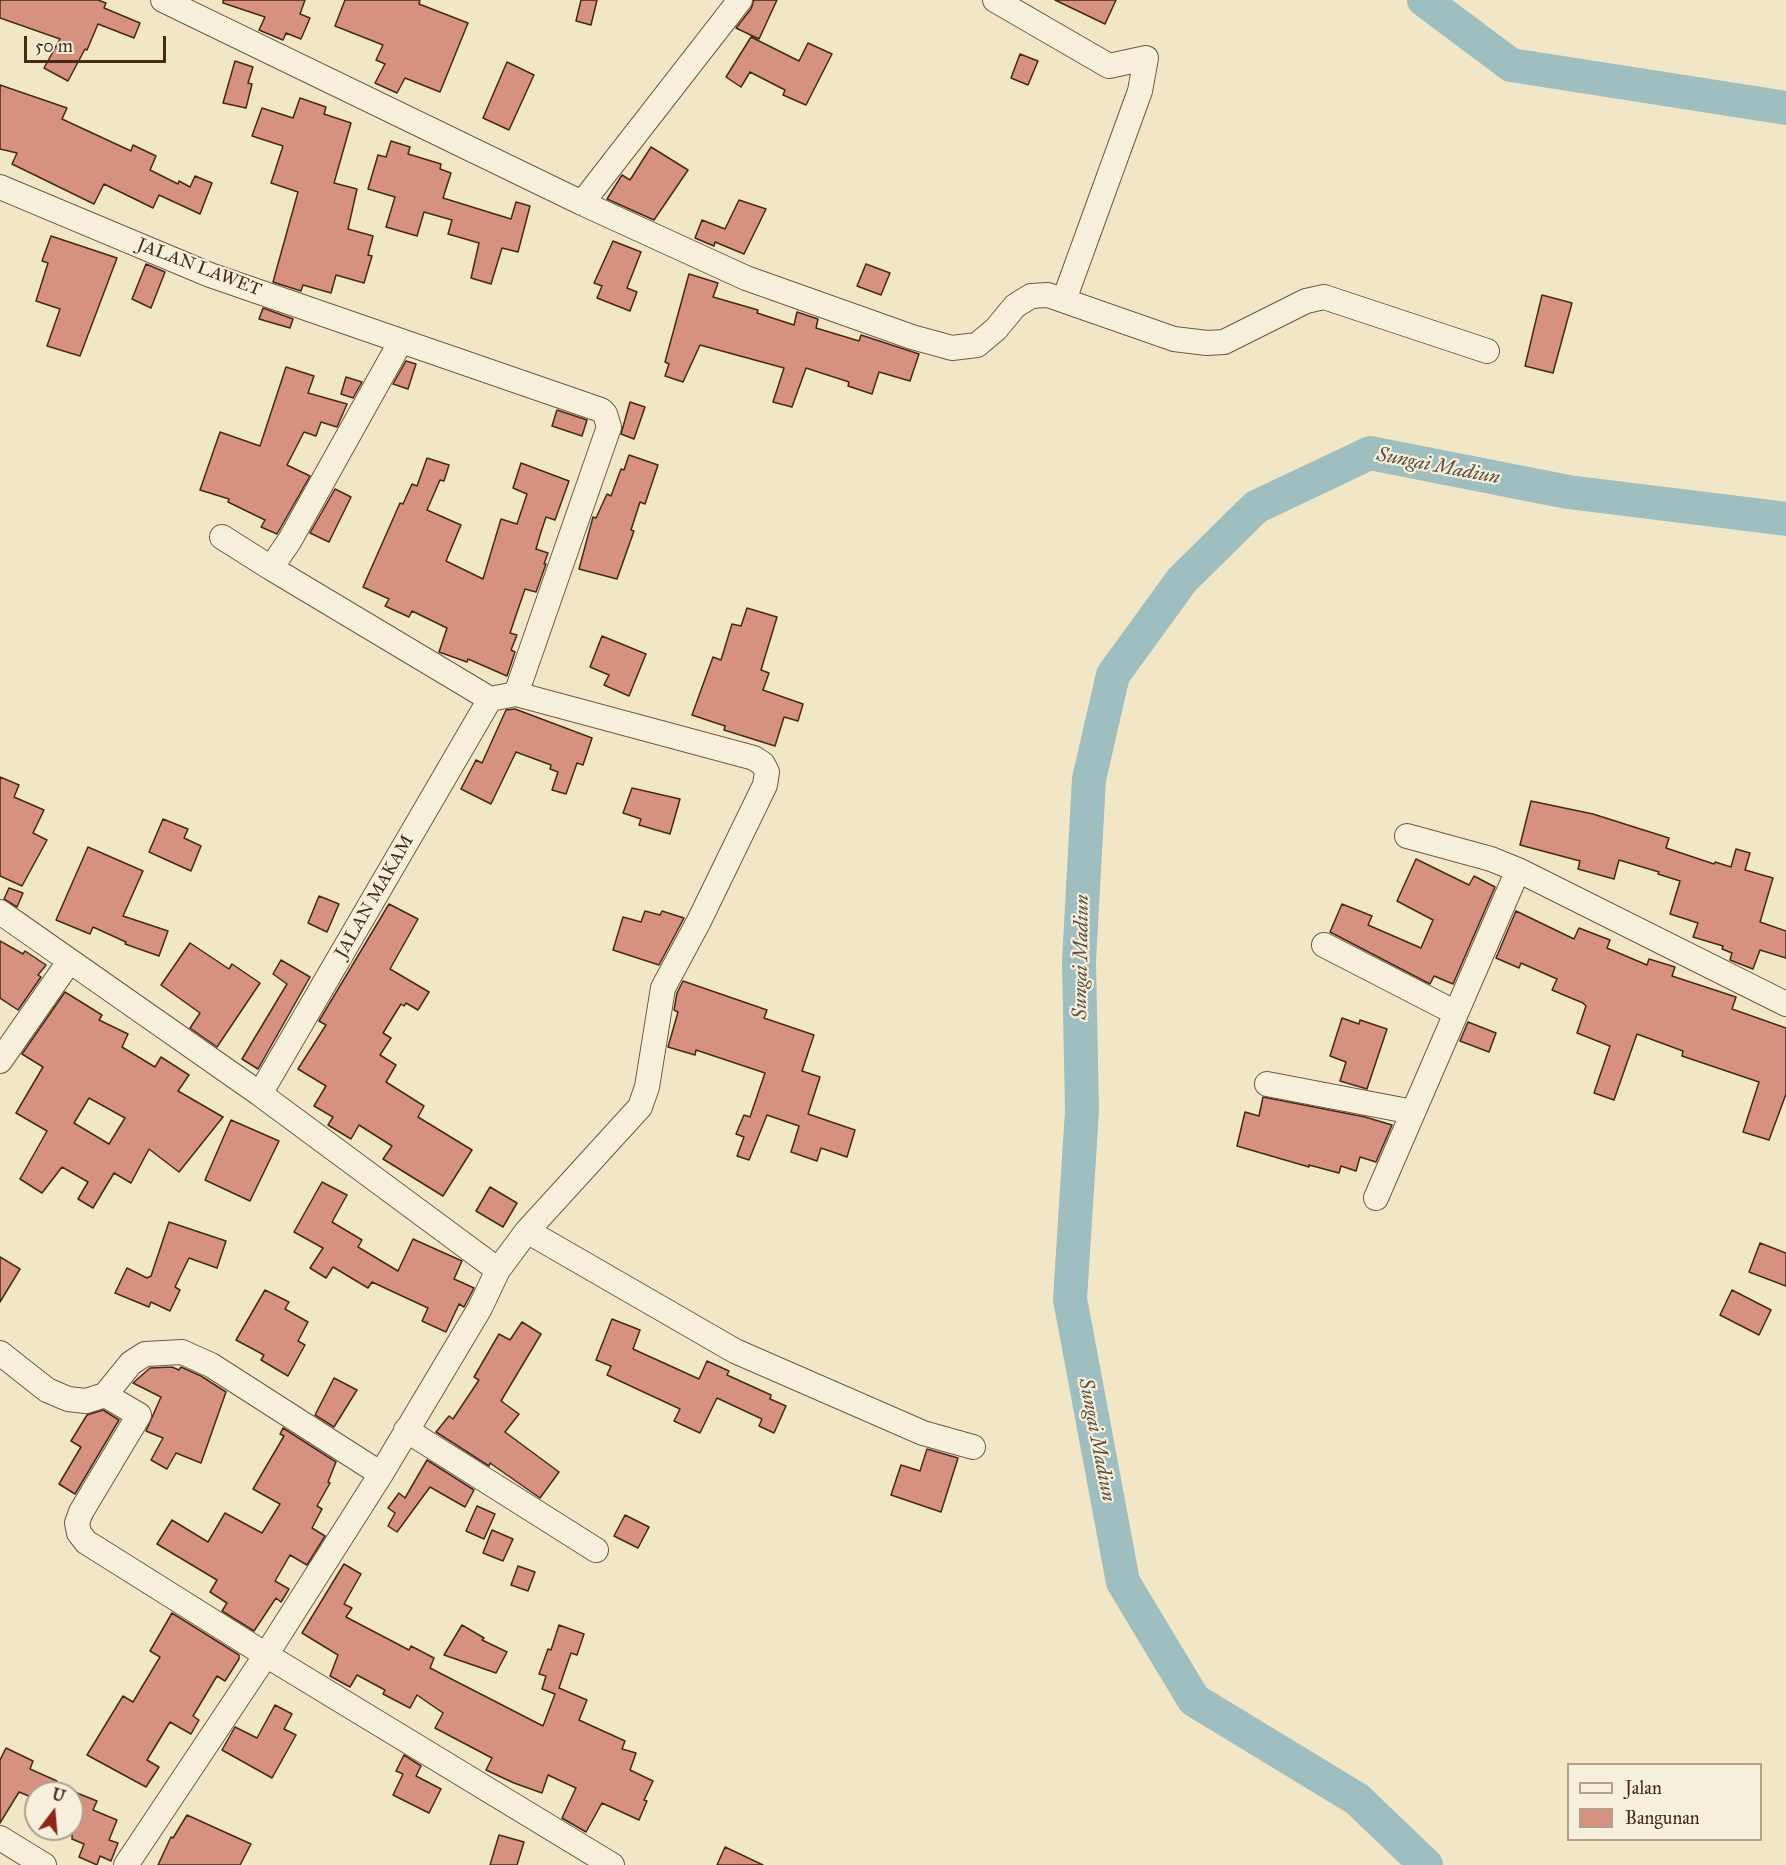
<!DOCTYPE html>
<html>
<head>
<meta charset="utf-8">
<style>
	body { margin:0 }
	#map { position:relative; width:1786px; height:1865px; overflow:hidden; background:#f1e7c7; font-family:"IM FELL Great Primer",serif }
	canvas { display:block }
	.legend { position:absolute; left:1567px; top:1763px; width:195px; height:78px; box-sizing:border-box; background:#f6efdb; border:2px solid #b0a08c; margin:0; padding:8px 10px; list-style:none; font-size:18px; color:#462916 }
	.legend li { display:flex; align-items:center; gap:12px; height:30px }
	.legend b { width:30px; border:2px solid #b0a08c }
	.north { position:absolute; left:24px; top:1781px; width:60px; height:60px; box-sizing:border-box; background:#f6efdb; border:2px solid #b0a08c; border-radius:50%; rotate:16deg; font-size:16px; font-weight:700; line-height:24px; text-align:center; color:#462916 }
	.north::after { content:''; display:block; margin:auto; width:21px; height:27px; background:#8f2418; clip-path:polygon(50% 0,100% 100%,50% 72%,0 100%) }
	.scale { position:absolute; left:24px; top:36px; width:142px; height:27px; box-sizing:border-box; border:3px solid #462916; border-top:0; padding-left:8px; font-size:18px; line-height:21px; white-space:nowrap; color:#462916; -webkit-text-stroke:4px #f6efdb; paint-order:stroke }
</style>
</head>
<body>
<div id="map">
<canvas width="1786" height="1865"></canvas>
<ul class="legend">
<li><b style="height:8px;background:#f6efdb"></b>Jalan</li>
<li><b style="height:16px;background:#d79180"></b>Bangunan</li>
</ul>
<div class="north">U</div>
<div class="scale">50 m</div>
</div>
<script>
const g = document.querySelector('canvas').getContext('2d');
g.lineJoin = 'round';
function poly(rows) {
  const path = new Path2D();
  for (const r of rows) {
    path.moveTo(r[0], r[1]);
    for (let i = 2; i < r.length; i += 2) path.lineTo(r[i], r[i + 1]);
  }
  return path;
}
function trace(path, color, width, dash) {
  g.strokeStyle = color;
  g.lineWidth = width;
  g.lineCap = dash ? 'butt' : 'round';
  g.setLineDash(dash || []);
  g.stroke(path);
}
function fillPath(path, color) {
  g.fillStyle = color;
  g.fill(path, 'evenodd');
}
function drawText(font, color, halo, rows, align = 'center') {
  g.font = font + ' "IM FELL Great Primer",serif';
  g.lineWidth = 4.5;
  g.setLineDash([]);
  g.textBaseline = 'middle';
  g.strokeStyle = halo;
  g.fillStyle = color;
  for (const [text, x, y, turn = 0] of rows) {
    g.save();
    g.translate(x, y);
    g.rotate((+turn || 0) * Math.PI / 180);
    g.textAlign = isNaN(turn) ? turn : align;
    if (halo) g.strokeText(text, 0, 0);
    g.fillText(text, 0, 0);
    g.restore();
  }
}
trace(poly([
	[1424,0,1511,65,1786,108],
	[1426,1865,1357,1799,1194,1700,1123,1582,1070,1299,1082,1111,1079,961,1089,779,1113,675,1182,580,1256,507,1370,453,1568,492,1786,519]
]), '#9ebebf', 34);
const building = poly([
	[0,0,98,0,106,3,104,8,140,23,134,38,98,24,87,50,85,49,68,81,44,68,60,39,0,18,0,0],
	[223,0,305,0,300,14,310,18,301,39,286,33,283,40,259,30,265,17,223,3,223,0],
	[345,0,420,0,419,4,468,23,440,92,405,78,397,93,375,83,385,64,376,60,383,45,335,26,345,0],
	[581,0,597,0,591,25,576,21,581,0],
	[754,0,777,0,759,39,736,28,751,9,754,0],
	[1055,0,1116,0,1105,24,1055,0],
	[751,37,799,61,808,43,832,54,806,105,783,95,785,90,750,72,741,87,726,77,751,37],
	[1020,54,1038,61,1028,85,1011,78,1020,54],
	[235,61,253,67,248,83,252,84,246,108,223,103,235,61],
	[507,62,534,75,509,130,483,118,507,62],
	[0,85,67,108,62,119,131,151,133,145,156,156,150,170,178,184,179,181,190,187,195,176,212,183,200,214,159,195,153,208,104,184,94,204,12,164,17,153,0,149,0,85],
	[300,98,326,107,324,114,351,123,334,183,357,189,348,229,373,236,368,255,372,256,364,283,336,275,331,293,303,285,301,291,273,282,298,192,271,183,283,146,252,136,262,108,293,118,300,98],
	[391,141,410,147,408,154,441,164,440,169,451,173,443,198,511,219,516,202,530,206,518,252,502,248,491,284,471,278,479,243,448,234,452,220,424,212,417,236,386,227,395,197,368,189,378,155,386,157,391,141],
	[651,147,688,170,654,220,607,199,622,175,630,180,651,147],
	[739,200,766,209,744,254,715,242,714,246,695,238,702,220,725,229,739,200],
	[51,236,117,258,80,356,47,346,60,309,36,301,48,263,42,261,51,236],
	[613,241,641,252,627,288,637,292,630,311,597,298,602,286,594,283,613,241],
	[146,264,165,272,151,308,132,299,146,264],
	[866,264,890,273,881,295,857,286,866,264],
	[689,274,718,283,713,297,758,310,757,313,794,325,797,312,818,319,816,328,859,341,861,335,919,354,910,381,879,372,872,394,848,386,849,382,806,368,792,407,773,402,784,368,700,345,683,382,665,376,669,364,665,362,689,274],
	[1542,295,1572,303,1553,373,1525,366,1542,295],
	[263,308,293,319,290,328,259,319,263,308],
	[406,361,416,364,408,389,393,384,406,361],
	[286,367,314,376,308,393,347,404,337,427,321,422,316,436,304,432,287,465,310,476,277,534,261,527,265,520,228,502,229,499,200,490,220,432,260,446,286,367],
	[346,377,362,382,353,398,341,394,346,377],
	[630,402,645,407,634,439,621,434,630,402],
	[557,410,587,420,582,436,552,426,557,410],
	[629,455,658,465,645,504,640,502,631,530,634,531,617,579,579,569,593,517,596,518,607,494,611,496,621,469,624,470,629,455],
	[427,458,449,465,444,481,440,480,427,510,461,525,446,561,483,579,501,519,517,524,527,494,513,488,521,463,569,481,555,520,546,517,541,532,536,549,548,553,544,564,546,564,536,592,525,589,510,633,517,635,511,650,515,652,507,676,468,659,467,662,439,652,447,628,412,611,409,617,385,606,389,599,363,587,400,503,403,504,412,484,417,486,427,458],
	[335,489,351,497,329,542,310,533,335,489],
	[747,608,777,617,761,670,769,673,763,690,803,704,798,721,784,717,775,746,724,730,725,726,692,715,713,657,721,660,732,624,741,626,747,608],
	[602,636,646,654,629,696,604,685,609,675,590,667,602,636],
	[515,709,592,738,583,765,577,763,566,794,552,790,558,772,550,769,551,765,516,752,491,804,461,789,476,760,482,763,506,710,515,709],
	[0,777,19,785,14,797,44,810,33,833,47,840,22,886,0,876,0,777],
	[632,788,680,799,670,834,639,825,641,819,623,813,632,788],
	[1531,801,1593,814,1669,838,1666,848,1714,864,1715,862,1731,867,1736,849,1750,853,1745,870,1773,878,1760,922,1786,931,1786,958,1760,950,1753,969,1730,960,1732,953,1722,949,1723,946,1693,937,1698,923,1670,914,1680,881,1658,874,1659,872,1619,860,1614,879,1578,869,1580,861,1520,845,1531,801],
	[163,819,188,829,184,838,201,846,191,871,149,852,163,819],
	[88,847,143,871,123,916,168,931,159,956,125,944,126,942,93,927,90,934,56,920,88,847],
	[1416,859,1469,885,1474,876,1495,887,1453,984,1434,976,1430,984,1330,932,1342,904,1372,916,1368,925,1421,948,1433,920,1397,901,1416,859],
	[9,888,23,893,17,907,4,899,9,888],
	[319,896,339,904,327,932,308,923,319,896],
	[389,904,418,919,390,969,429,992,418,1010,406,1003,404,1006,401,1004,383,1033,391,1038,380,1055,396,1065,386,1082,424,1106,418,1117,472,1150,443,1196,383,1159,392,1146,359,1125,351,1139,328,1125,333,1117,314,1106,326,1086,298,1069,326,1025,319,1021,389,904],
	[645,911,660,915,662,911,684,918,659,965,613,950,623,917,641,922,645,911],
	[1516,911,1574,939,1579,928,1610,940,1607,948,1647,965,1649,959,1675,967,1672,976,1736,997,1732,1009,1786,1028,1786,1094,1769,1140,1743,1132,1759,1082,1682,1056,1683,1051,1637,1034,1614,1100,1594,1093,1610,1046,1577,1033,1586,1006,1583,1003,1552,990,1557,979,1521,963,1519,968,1496,958,1516,911],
	[0,941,23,954,25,951,46,965,38,975,41,977,18,1010,0,998,0,941],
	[190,943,229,969,232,964,260,983,217,1047,190,1028,200,1013,161,985,190,943],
	[281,960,310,977,258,1069,242,1059,287,984,273,974,281,960],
	[683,981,767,1010,764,1018,814,1035,802,1071,820,1077,808,1114,855,1130,847,1157,821,1148,817,1161,791,1152,799,1126,767,1115,749,1160,737,1156,744,1137,736,1134,744,1115,750,1117,765,1073,696,1050,695,1055,668,1047,678,1012,674,1010,677,993,683,981],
	[65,992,102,1015,99,1020,128,1034,122,1047,155,1067,161,1057,189,1075,178,1091,223,1117,179,1172,149,1149,131,1183,114,1173,93,1208,78,1199,88,1182,62,1167,42,1193,20,1179,47,1131,16,1113,43,1067,22,1054,65,992],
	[89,1098,125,1118,109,1144,74,1123,89,1098],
	[1342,1018,1359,1024,1360,1020,1387,1029,1367,1089,1340,1081,1346,1062,1330,1056,1342,1018],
	[1468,1022,1496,1033,1489,1052,1460,1041,1468,1022],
	[1263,1097,1365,1117,1392,1125,1376,1162,1360,1157,1356,1171,1341,1166,1339,1173,1309,1165,1309,1167,1237,1146,1245,1112,1259,1116,1263,1097],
	[231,1120,279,1141,250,1201,205,1180,231,1120],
	[322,1182,347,1195,332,1222,362,1240,358,1247,398,1271,413,1239,462,1261,454,1279,474,1288,464,1307,459,1304,446,1332,422,1321,428,1308,372,1282,368,1288,333,1267,326,1278,310,1268,323,1248,294,1232,322,1182],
	[490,1187,517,1203,503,1227,476,1211,490,1187],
	[169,1222,226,1241,217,1268,189,1258,175,1287,180,1290,170,1311,151,1302,149,1307,115,1293,127,1268,147,1278,151,1276,169,1222],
	[1760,1243,1786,1253,1786,1286,1749,1272,1760,1243],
	[0,1257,20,1269,0,1302,0,1257],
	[265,1290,289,1302,285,1309,308,1322,298,1341,305,1345,288,1376,261,1360,264,1355,236,1340,265,1290],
	[1732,1290,1771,1310,1759,1335,1720,1315,1732,1290],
	[612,1319,640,1330,633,1349,699,1379,707,1361,729,1371,727,1375,771,1395,770,1399,786,1406,774,1433,759,1426,762,1419,717,1398,700,1433,674,1421,680,1409,607,1375,611,1366,596,1360,612,1319],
	[522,1322,541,1334,501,1401,519,1414,505,1432,559,1472,540,1498,490,1463,489,1466,436,1432,449,1416,453,1419,479,1380,474,1377,499,1334,510,1340,522,1322],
	[172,1367,179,1370,181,1367,201,1376,226,1392,201,1463,176,1453,167,1469,151,1460,163,1438,146,1431,161,1397,133,1383,150,1368,172,1367],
	[334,1378,357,1390,334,1427,315,1415,334,1378],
	[103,1410,119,1420,75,1494,59,1484,81,1447,71,1441,87,1415,103,1410],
	[283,1428,336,1462,328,1482,330,1483,317,1506,322,1509,312,1528,325,1536,307,1565,290,1555,275,1581,289,1589,281,1602,276,1598,254,1631,222,1611,227,1603,210,1592,217,1580,157,1544,172,1520,208,1542,225,1513,262,1533,280,1504,253,1489,284,1436,280,1434,283,1428],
	[927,1449,958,1458,941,1512,891,1495,901,1465,920,1471,927,1449],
	[427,1460,474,1490,465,1507,430,1487,397,1532,388,1526,395,1513,388,1508,399,1493,405,1498,427,1460],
	[477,1506,495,1514,484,1539,466,1531,477,1506],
	[625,1515,649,1527,638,1548,614,1536,625,1515],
	[492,1530,513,1539,503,1561,483,1553,492,1530],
	[344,1564,361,1574,344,1604,352,1608,346,1617,409,1650,411,1646,434,1658,430,1668,543,1726,555,1694,542,1689,546,1676,539,1674,548,1649,551,1650,559,1625,584,1634,577,1655,571,1653,559,1688,587,1700,579,1720,625,1741,622,1749,636,1753,630,1770,653,1781,644,1800,647,1801,639,1820,602,1803,586,1832,562,1818,576,1788,548,1775,542,1793,514,1783,486,1770,492,1758,435,1728,443,1713,417,1695,410,1708,383,1694,385,1690,357,1675,350,1687,330,1676,338,1655,302,1633,344,1564],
	[518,1566,535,1572,528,1591,511,1585,518,1566],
	[172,1613,239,1655,239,1659,225,1681,217,1676,193,1716,199,1720,191,1734,170,1722,147,1760,159,1767,146,1787,87,1755,123,1696,133,1702,160,1657,150,1651,172,1613],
	[462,1625,484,1638,482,1640,507,1652,496,1673,444,1655,462,1625],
	[275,1705,292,1714,284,1729,296,1735,272,1778,222,1750,235,1727,257,1738,275,1705],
	[6,1748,33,1761,30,1769,57,1781,52,1793,36,1793,36,1799,19,1792,0,1823,0,1760,6,1748],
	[404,1755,421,1766,416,1776,441,1789,429,1813,393,1795,403,1774,396,1771,404,1755],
	[72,1791,97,1801,93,1810,117,1820,109,1840,118,1843,111,1861,100,1856,97,1865,79,1857,84,1844,72,1839,72,1791],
	[187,1815,251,1844,240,1865,158,1865,171,1837,173,1838,187,1815],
	[499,1835,524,1842,517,1865,490,1865,499,1835],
	[725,1847,763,1865,717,1865,725,1847]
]);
fillPath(building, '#d79180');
trace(building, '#462916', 1.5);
const minor = poly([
	[163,0,582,203,746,278,912,337,952,348,977,345,996,329,1015,306,1031,296,1048,295,1174,339,1207,343,1224,342,1306,301,1324,297,1487,351],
	[995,0,1109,66,1146,58,1140,91,1064,300],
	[0,187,210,275,601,410,605,414,609,427,516,694],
	[582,203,740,0],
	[222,537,271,568],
	[1407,836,1491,859,1518,870,1786,1004],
	[0,912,260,1094,498,1270],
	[1324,945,1456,1013],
	[0,1061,69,962],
	[1267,1084,1413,1112],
	[260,1094,490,699],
	[1376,1198,1518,870],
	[527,1231,735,1351,923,1433,973,1447],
	[0,1353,47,1390,68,1399,86,1401,105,1395,131,1363,145,1354,182,1352,211,1365,381,1474],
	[105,1395,139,1415,81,1512,77,1523,79,1533,86,1542,266,1655,612,1865],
	[406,1430,596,1550],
	[0,1838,44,1865],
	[126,1865,266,1655,381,1474,480,1308,498,1270,527,1231,640,1107,647,1087,663,988,699,921,765,785,767,772,763,764,754,758,516,694,490,699,271,568,290,540,401,341]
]);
trace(minor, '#715842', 26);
trace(minor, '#f6efdb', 24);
drawText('18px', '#462916', '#f6efdb', [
	["JALAN LAWET",199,268,21],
	["JALAN MAKAM",375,897,-60]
]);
drawText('italic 20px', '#5c4e40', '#f6efdb', [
	["Sungai Madiun",1438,467,11],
	["Sungai Madiun",1082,957,-89],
	["Sungai Madiun",1096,1440,79]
]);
</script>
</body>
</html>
